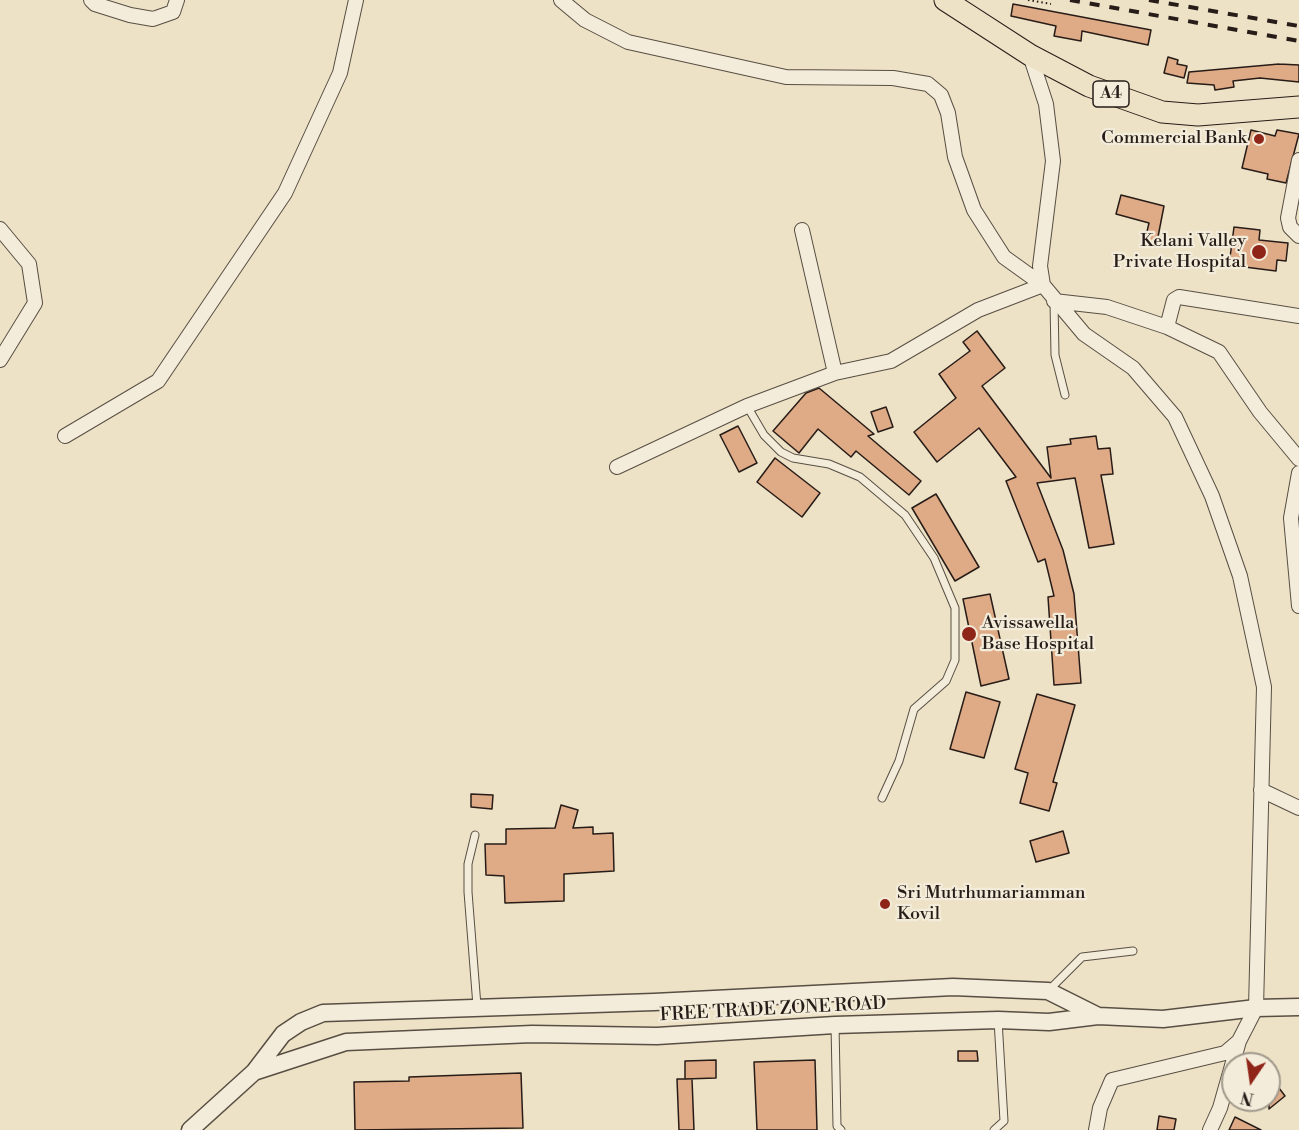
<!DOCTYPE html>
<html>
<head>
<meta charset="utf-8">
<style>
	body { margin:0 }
	#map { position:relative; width:1299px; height:1130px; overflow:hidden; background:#ede2c6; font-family:"Libre Bodoni",serif }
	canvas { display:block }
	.north { position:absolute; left:1221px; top:1052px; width:60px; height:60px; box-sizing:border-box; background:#f3ecda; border:2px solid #a1998c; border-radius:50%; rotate:193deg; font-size:16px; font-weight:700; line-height:24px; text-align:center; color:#271c17 }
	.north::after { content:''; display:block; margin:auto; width:21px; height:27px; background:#8f2418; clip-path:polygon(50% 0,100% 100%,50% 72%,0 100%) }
</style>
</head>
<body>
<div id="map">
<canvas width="1299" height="1130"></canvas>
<div class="north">N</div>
</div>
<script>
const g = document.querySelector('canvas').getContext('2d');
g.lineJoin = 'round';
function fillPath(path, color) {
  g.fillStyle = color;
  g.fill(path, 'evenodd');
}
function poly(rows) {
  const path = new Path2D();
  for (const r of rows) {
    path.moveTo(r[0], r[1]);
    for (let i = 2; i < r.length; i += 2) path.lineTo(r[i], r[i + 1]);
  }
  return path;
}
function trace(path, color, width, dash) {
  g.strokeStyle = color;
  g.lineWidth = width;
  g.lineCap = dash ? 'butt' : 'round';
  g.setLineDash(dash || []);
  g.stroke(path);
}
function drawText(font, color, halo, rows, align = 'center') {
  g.font = font + ' "Libre Bodoni",serif';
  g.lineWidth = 4.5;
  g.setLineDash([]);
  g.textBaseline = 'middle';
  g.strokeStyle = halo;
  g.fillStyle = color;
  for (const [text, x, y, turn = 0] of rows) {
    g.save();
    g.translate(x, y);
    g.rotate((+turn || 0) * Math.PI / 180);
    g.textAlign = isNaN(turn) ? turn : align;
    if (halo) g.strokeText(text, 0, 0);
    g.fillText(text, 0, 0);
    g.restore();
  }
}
const building = poly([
	[1013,4,1151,30,1148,45,1082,31,1081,41,1054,36,1056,26,1011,16,1013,4],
	[1168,57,1178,60,1177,64,1187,66,1184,78,1164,73,1168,57],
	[1279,64,1299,65,1299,82,1260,78,1233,81,1234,87,1215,90,1214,85,1187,83,1189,72,1279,64],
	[1251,130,1275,136,1277,130,1299,134,1286,183,1267,179,1268,174,1242,168,1251,130],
	[1121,195,1164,206,1156,247,1144,244,1149,223,1116,214,1121,195],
	[1234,227,1260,230,1259,240,1288,243,1286,261,1277,260,1276,271,1229,265,1234,227],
	[977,331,1005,368,982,386,1051,478,1047,447,1071,444,1070,439,1096,436,1098,449,1110,448,1113,474,1101,475,1114,544,1089,548,1075,478,1037,483,1063,550,1074,594,1081,683,1054,685,1048,597,1054,596,1045,559,1038,562,1006,481,1016,477,979,428,937,462,914,432,956,398,939,374,970,351,963,342,977,331],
	[819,388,874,434,868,436,921,481,909,495,856,451,851,457,818,429,799,453,773,431,806,393,819,388],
	[886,407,893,427,878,432,871,412,886,407],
	[738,426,757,463,739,472,720,435,738,426],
	[775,458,820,493,802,517,757,482,775,458],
	[936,494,979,567,955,581,912,508,936,494],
	[990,594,1009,679,981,686,963,599,990,594],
	[966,692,1000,702,984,758,950,749,966,692],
	[1037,694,1075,705,1053,782,1057,783,1049,811,1020,803,1028,773,1015,769,1037,694],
	[471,794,493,795,492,809,471,807,471,794],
	[561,805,578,810,573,828,593,827,593,834,613,833,614,871,564,874,564,901,505,903,504,876,486,875,485,844,506,844,506,829,555,828,561,805],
	[1063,831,1069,853,1036,862,1030,841,1063,831],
	[958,1051,977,1051,978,1061,958,1061,958,1051],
	[716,1060,716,1078,685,1079,685,1061,716,1060],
	[815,1060,817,1130,757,1130,754,1062,815,1060],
	[521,1073,523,1128,355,1130,354,1082,409,1081,409,1077,521,1073],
	[677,1079,692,1079,694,1130,679,1130,677,1079],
	[1276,1084,1285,1096,1269,1109,1269,1089,1276,1084],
	[1159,1116,1176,1119,1174,1130,1157,1130,1159,1116],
	[1235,1117,1261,1130,1229,1130,1235,1117]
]);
fillPath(building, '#dfaa86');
trace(building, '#271c17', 1.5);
const service = poly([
	[1054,302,1055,355,1065,395],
	[747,406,764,435,781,452,793,458,829,464,860,477,905,515,934,558,955,608,955,660,946,681,914,709,899,761,882,798],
	[475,835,468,864,468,892,477,1006],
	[1048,991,1082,957,1133,951],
	[835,1025,837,1126,841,1130],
	[994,1130,1004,1121,998,1020]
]);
const minor = poly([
	[91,0,95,4,130,15,153,19,173,12,177,0],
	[561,0,585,20,628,42,786,77,893,78,928,84,941,95,948,113,955,157,974,210,1004,257,1043,285],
	[1030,55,1046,104,1053,161,1040,266,1043,285,1084,334,1133,368,1175,417,1212,496,1240,576,1264,687,1256,1008,1239,1041,1225,1053,1112,1080,1100,1108,1096,1130],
	[1299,160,1288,218,1290,227,1299,236],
	[0,229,29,264,35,303,0,360],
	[802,230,835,373],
	[1054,301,1107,307,1167,327,1219,352,1260,412,1299,459],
	[1167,327,1174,300,1179,297,1299,316],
	[65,436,158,381,285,193,340,73,356,0],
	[617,467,747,406,835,373,891,361,978,310,1043,285],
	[1299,473,1291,518,1299,606],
	[1261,790,1299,808],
	[1210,1130,1220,1108,1239,1041]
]);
const tertiary = poly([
	[254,1072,346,1042,532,1034,657,1036,835,1025,998,1020,1049,1022,1098,1016,1163,1019,1256,1008,1299,1007],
	[190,1130,254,1072,283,1034,301,1022,323,1013,654,1002,953,987,1048,991,1098,1016]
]);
const trunk = poly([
	[945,0,1030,55,1089,86,1162,112,1198,115,1299,107]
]);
trace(service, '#584e43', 9);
trace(minor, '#584e43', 16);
trace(tertiary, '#584e43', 19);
trace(trunk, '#271c17', 23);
trace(poly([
	[1028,0,1051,4]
]), '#271c17', 2, [1.5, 3]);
trace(service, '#f3ecda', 7);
trace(minor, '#f3ecda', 14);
trace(tertiary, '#f3ecda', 16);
trace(trunk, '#ede2c6', 21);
trace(poly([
	[1070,0,1299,41],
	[1149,0,1299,26]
]), '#271c17', 4, [10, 10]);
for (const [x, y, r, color] of [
	[1259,139,6,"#8f2418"],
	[1259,252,8,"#8f2418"],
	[969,634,8,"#8f2418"],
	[885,904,6,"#8f2418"]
]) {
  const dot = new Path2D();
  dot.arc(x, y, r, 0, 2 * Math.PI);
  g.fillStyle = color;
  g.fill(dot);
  trace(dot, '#f3ecda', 2);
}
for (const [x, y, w] of [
	[1111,94,36]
]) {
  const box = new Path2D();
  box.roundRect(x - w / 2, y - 13, w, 26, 4.5);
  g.fillStyle = '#f3ecda';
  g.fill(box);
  trace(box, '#271c17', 1.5);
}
drawText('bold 16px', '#271c17', null, [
	["A4",1111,94]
]);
drawText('18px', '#271c17', '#f3ecda', [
	["Commercial Bank",1247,139],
	["Kelani Valley",1246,242],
	["Private Hospital",1246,263],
	["Avissawella",982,624,"left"],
	["Base Hospital",982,645,"left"],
	["Sri Mutrhumariamman",897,894,"left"],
	["Kovil",897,915,"left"]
], 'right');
drawText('18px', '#271c17', '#f3ecda', [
	["FREE TRADE ZONE ROAD",773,1010,-3]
]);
</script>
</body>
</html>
